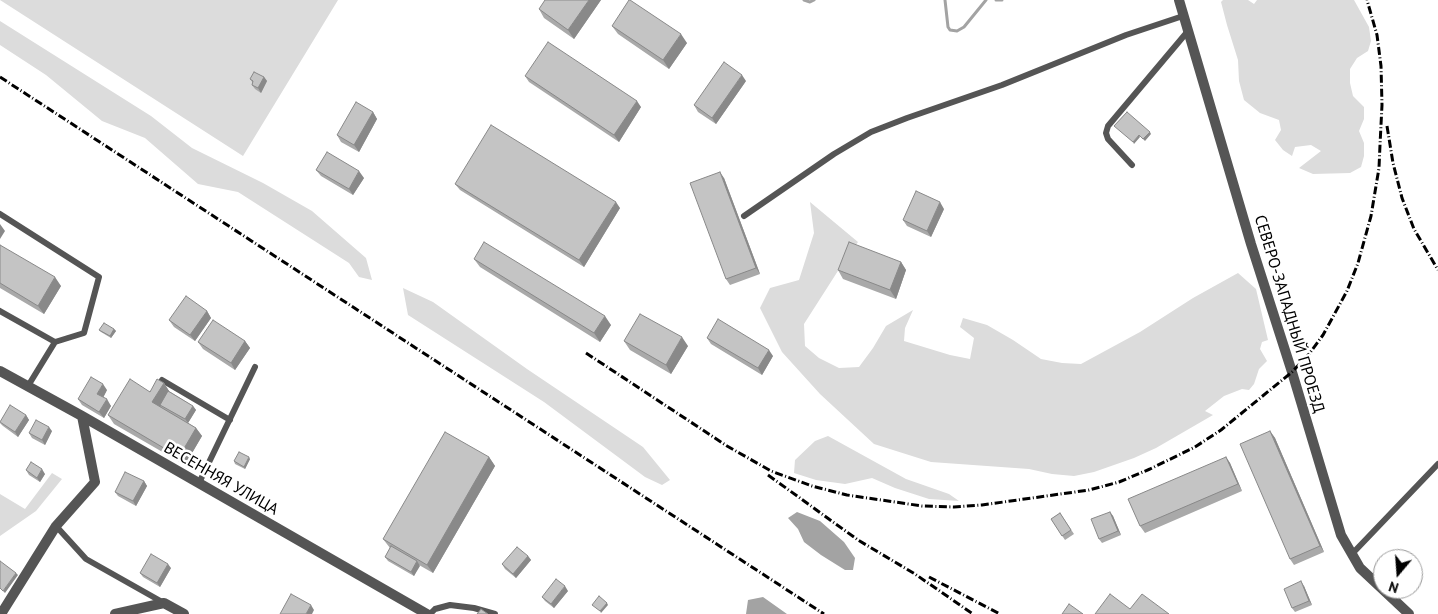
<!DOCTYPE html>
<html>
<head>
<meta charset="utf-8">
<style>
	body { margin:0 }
	#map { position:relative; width:1438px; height:614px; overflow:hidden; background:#fff; font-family:"PT Sans",sans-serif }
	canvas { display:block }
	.north { position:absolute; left:1373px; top:549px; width:50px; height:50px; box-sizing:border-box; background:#fff; border:1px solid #999; border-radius:50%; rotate:198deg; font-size:14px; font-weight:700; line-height:20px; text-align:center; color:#000 }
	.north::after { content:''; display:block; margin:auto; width:18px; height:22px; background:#000; clip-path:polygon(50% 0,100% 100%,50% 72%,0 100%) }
</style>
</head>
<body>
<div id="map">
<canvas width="1438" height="614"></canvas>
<div class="north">N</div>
</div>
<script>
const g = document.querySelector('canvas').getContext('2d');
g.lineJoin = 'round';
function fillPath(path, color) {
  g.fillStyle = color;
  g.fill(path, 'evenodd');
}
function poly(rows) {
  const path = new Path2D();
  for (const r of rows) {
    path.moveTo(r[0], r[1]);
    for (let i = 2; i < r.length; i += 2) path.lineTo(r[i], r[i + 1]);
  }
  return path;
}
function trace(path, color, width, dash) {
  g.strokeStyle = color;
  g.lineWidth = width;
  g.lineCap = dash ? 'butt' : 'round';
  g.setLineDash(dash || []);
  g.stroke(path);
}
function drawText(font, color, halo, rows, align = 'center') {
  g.font = font + ' "PT Sans",sans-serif';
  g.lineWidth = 5;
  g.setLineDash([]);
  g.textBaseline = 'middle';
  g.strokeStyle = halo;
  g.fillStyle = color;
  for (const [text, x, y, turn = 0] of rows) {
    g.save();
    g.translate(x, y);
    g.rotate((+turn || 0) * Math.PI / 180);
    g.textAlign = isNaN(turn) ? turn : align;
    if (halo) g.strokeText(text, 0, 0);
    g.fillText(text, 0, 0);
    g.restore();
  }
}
fillPath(poly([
	[0,0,338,0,243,156],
	[1223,0,1248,0,1254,4,1257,0,1354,0,1369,27,1371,41,1368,51,1357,58,1350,69,1350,83,1353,96,1364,107,1364,119,1359,131,1364,143,1364,156,1361,167,1350,173,1313,174,1299,168,1321,151,1311,145,1295,147,1292,156,1283,150,1275,140,1281,130,1279,120,1260,113,1244,100,1239,81,1238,60,1227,25,1221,2],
	[0,21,151,116,192,148,263,183,312,211,366,258,372,280,359,277,349,263,238,192,198,184,145,138,102,121,46,75,0,45],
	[810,202,858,242,843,263,804,324,805,346,819,358,839,368,859,367,873,348,886,326,913,310,905,328,904,341,950,355,970,359,974,338,960,327,963,318,987,325,1013,340,1041,359,1062,363,1081,364,1140,332,1193,298,1238,273,1256,289,1268,340,1262,342,1260,349,1267,361,1259,369,1254,384,1249,390,1242,389,1224,396,1205,411,1213,415,1156,448,1134,458,1094,472,1074,476,1052,474,1029,469,931,462,874,444,820,394,782,352,760,308,770,288,799,280,814,233],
	[403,288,433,302,527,369,643,447,670,480,662,485,645,477,544,402,408,315],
	[828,436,906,479,949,494,959,501,929,499,895,488,872,478,845,484,816,480,794,473,795,460,815,441],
	[52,473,62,479,36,511,0,536,0,494,25,509]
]), '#dcdcdc');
fillPath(poly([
	[797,512,820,521,844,542,855,558,853,570,845,570,821,555,804,542,798,529,788,518],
	[763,597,787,614,746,614,748,600]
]), '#a3a3a3');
trace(poly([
	[804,0,810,2,814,0],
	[945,0,948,27,950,30,957,31,964,27,986,0],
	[996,0,1002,0]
]), '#a3a3a3', 3);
trace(poly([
	[1132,165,1108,139,1106,133,1108,126,1188,31],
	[0,214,99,277,84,333,55,342,28,386],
	[744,216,834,154,871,132,907,118,1002,85,1126,35,1183,16],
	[0,311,55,342],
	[162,380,230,420],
	[199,483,255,367],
	[56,526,86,559,164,603],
	[1351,555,1438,464],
	[430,614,435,609,450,605,474,608,495,614]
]), '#555', 6);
trace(poly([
	[1179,0,1251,244,1292,372,1341,535,1360,568,1409,614],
	[0,371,82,416,427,614],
	[1,614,56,526,95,482,82,416],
	[115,614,164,603,184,614]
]), '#555', 10);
trace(poly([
	[0,77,824,614],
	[1387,126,1393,163,1402,198,1414,229,1438,270],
	[586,353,727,446,771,471,812,486,847,495,922,506,954,507,982,505,1089,490,1119,482,1150,469,1195,447,1221,430,1292,372,1309,354,1323,335,1347,291,1358,263,1371,216,1379,168,1380,145,1382,105,1381,66,1377,35,1367,0],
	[768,475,858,540,915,574,973,614],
	[929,577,1000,614]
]), '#000', 3, [8, 2.5, 1, 2.5]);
fillPath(poly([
	[601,0,574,39,544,18,539,9],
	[612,26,687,43,669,69,618,34],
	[525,76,641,107,619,142,529,82],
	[264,77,267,81,261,93,255,89,252,85,253,83,250,79],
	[746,81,716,124,698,112,694,105],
	[373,112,377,119,359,152,341,142,337,135],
	[316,170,364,178,353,195,321,176],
	[724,178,760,274,730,285,726,279],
	[455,184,620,208,584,267,460,190],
	[944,209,931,237,907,226,903,220],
	[0,245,61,286,44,314,0,288],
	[474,259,611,325,600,342,480,267],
	[901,262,906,270,896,299,843,279,838,270],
	[207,311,211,318,195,341,174,327,169,320],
	[114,329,116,331,111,338,101,332,99,330],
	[707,338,773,356,762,375,711,344],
	[245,341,250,348,235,370,203,349,198,342],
	[624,341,688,346,671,374,630,350],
	[164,383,169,391,193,406,196,410,188,423,196,428,202,436,185,465,114,424,108,415],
	[107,390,103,397,111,406,104,418,82,405,78,399],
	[26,415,29,420,18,437,3,426,0,423],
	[52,431,45,445,32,438,29,433],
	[1270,431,1275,438,1324,552,1294,565,1290,559],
	[489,457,495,466,433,573,419,565,414,576,388,561,385,557,390,548,383,539],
	[1226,457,1230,463,1242,491,1145,533,1140,526],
	[250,459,245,469,235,464,234,461],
	[26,470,45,474,40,482,29,475],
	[144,481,147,486,136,506,118,496,115,492],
	[1110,512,1113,516,1121,535,1102,543,1099,539],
	[1060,513,1074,534,1065,540,1051,519],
	[528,556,531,560,516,578,505,569,502,564],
	[171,568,160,587,143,577,140,573],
	[1304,586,1312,605,1295,612,1292,608],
	[568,591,554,608,545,601,542,597]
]), '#a9a9a9');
fillPath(poly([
	[589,0,601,0,574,39,568,30],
	[681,34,687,43,669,69,663,60],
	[742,75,746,81,716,124,712,118],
	[264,77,267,81,261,93,258,88],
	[637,101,641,107,619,142,614,135],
	[373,112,377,119,359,152,354,145],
	[1150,132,1151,134,1145,141,1143,139],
	[1139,135,1140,137,1134,144,1133,142],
	[359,171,364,178,353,195,349,189],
	[720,172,724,178,760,274,756,268],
	[616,202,620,208,584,267,579,260],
	[940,202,944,209,931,237,927,231],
	[0,224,5,231,0,239],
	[901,262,906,270,896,299,890,290],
	[55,277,61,286,44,314,38,306],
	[207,311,211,318,195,341,190,335],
	[605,316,611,325,600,342,594,333],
	[114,329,116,331,111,338,110,336],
	[682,337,688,346,671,374,666,365],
	[245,341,250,348,235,370,231,363],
	[769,350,773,356,762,375,758,368],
	[164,383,169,391,158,411,152,402],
	[103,384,107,390,102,400,97,394],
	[107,399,111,406,104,418,99,412],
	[193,406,196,410,188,423,185,419],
	[26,415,29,420,18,437,15,432],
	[49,427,52,431,45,445,42,440],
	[196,428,202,436,185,465,179,457],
	[1270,431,1275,438,1324,552,1320,546],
	[249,457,250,459,245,469,244,467],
	[489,457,495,466,433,573,427,565],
	[1226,457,1230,463,1242,491,1238,484],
	[42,469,45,474,40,482,37,478],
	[144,481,147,486,136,506,133,501],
	[1110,512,1113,516,1121,535,1118,531],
	[528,556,531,560,516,578,513,574],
	[417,561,420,566,414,576,411,572],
	[168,564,171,568,160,587,157,583],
	[16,573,18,575,5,593,3,591],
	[1301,581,1304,586,1312,605,1309,601],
	[565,586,568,591,554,608,551,604],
	[607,603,608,605,601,613,600,611],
	[311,605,314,610,312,614,306,614]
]), '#898989');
const building = poly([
	[545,0,589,0,568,30,539,9,545,0],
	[629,0,630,0,681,34,663,60,612,26,629,0],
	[548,42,637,101,614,135,525,76,548,42],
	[724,62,742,75,712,118,694,105,724,62],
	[254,72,264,77,258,88,252,85,253,81,250,79,254,72],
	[356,102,373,112,354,145,337,135,356,102],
	[1127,112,1150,132,1143,139,1139,135,1133,142,1114,126,1127,112],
	[491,125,616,202,579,260,455,184,491,125],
	[327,152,359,171,349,189,316,170,327,152],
	[720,172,756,268,726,279,690,183,720,172],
	[916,191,940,202,927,231,903,220,916,191],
	[484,242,605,316,594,333,474,259,484,242],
	[849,242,901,262,890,290,838,270,849,242],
	[0,245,55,277,38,306,0,283,0,245],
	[186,296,207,311,190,335,169,320,186,296],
	[640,314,682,337,666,365,624,341,640,314],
	[718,319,769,350,758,368,707,338,718,319],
	[213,320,245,341,231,363,198,342,213,320],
	[104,323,114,329,110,336,99,330,104,323],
	[91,377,103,384,97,394,107,399,99,412,78,399,91,377],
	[130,379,150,392,157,379,164,383,152,402,196,428,179,457,108,415,130,379],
	[168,391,193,406,185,419,160,405,168,391],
	[10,405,26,415,15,432,0,422,10,405],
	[36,420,49,427,42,440,29,433,36,420],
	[1270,431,1320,546,1290,559,1240,444,1270,431],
	[445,432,489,457,427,565,383,539,445,432],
	[239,452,249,457,244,467,234,461,239,452],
	[1226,457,1238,484,1140,526,1128,499,1226,457],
	[31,462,42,469,37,478,26,470,31,462],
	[125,472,144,481,133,501,115,492,125,472],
	[1110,512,1118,531,1099,539,1091,519,1110,512],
	[1060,513,1071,530,1062,536,1051,519,1060,513],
	[391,546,417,561,411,572,385,557,391,546],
	[517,547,528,556,513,574,502,564,517,547],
	[151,554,168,564,157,583,140,573,151,554],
	[0,561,16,573,3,591,0,588,0,561],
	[556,579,565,586,551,604,542,597,556,579],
	[1301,581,1309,601,1292,608,1284,589,1301,581],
	[291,594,311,605,306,614,280,614,291,594],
	[1110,594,1130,609,1142,594,1169,614,1095,614,1110,594],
	[599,596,607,603,600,611,592,605,599,596],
	[1069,604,1083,614,1062,614,1069,604],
	[481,609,488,614,477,614,481,609]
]);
fillPath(building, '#c4c4c4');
trace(building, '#898989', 1);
drawText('16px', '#000', '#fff', [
	["СЕВЕРО-ЗАПАДНЫЙ ПРОЕЗД",1289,314,73],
	["ВЕСЕННЯЯ УЛИЦА",221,479,30]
]);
</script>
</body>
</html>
